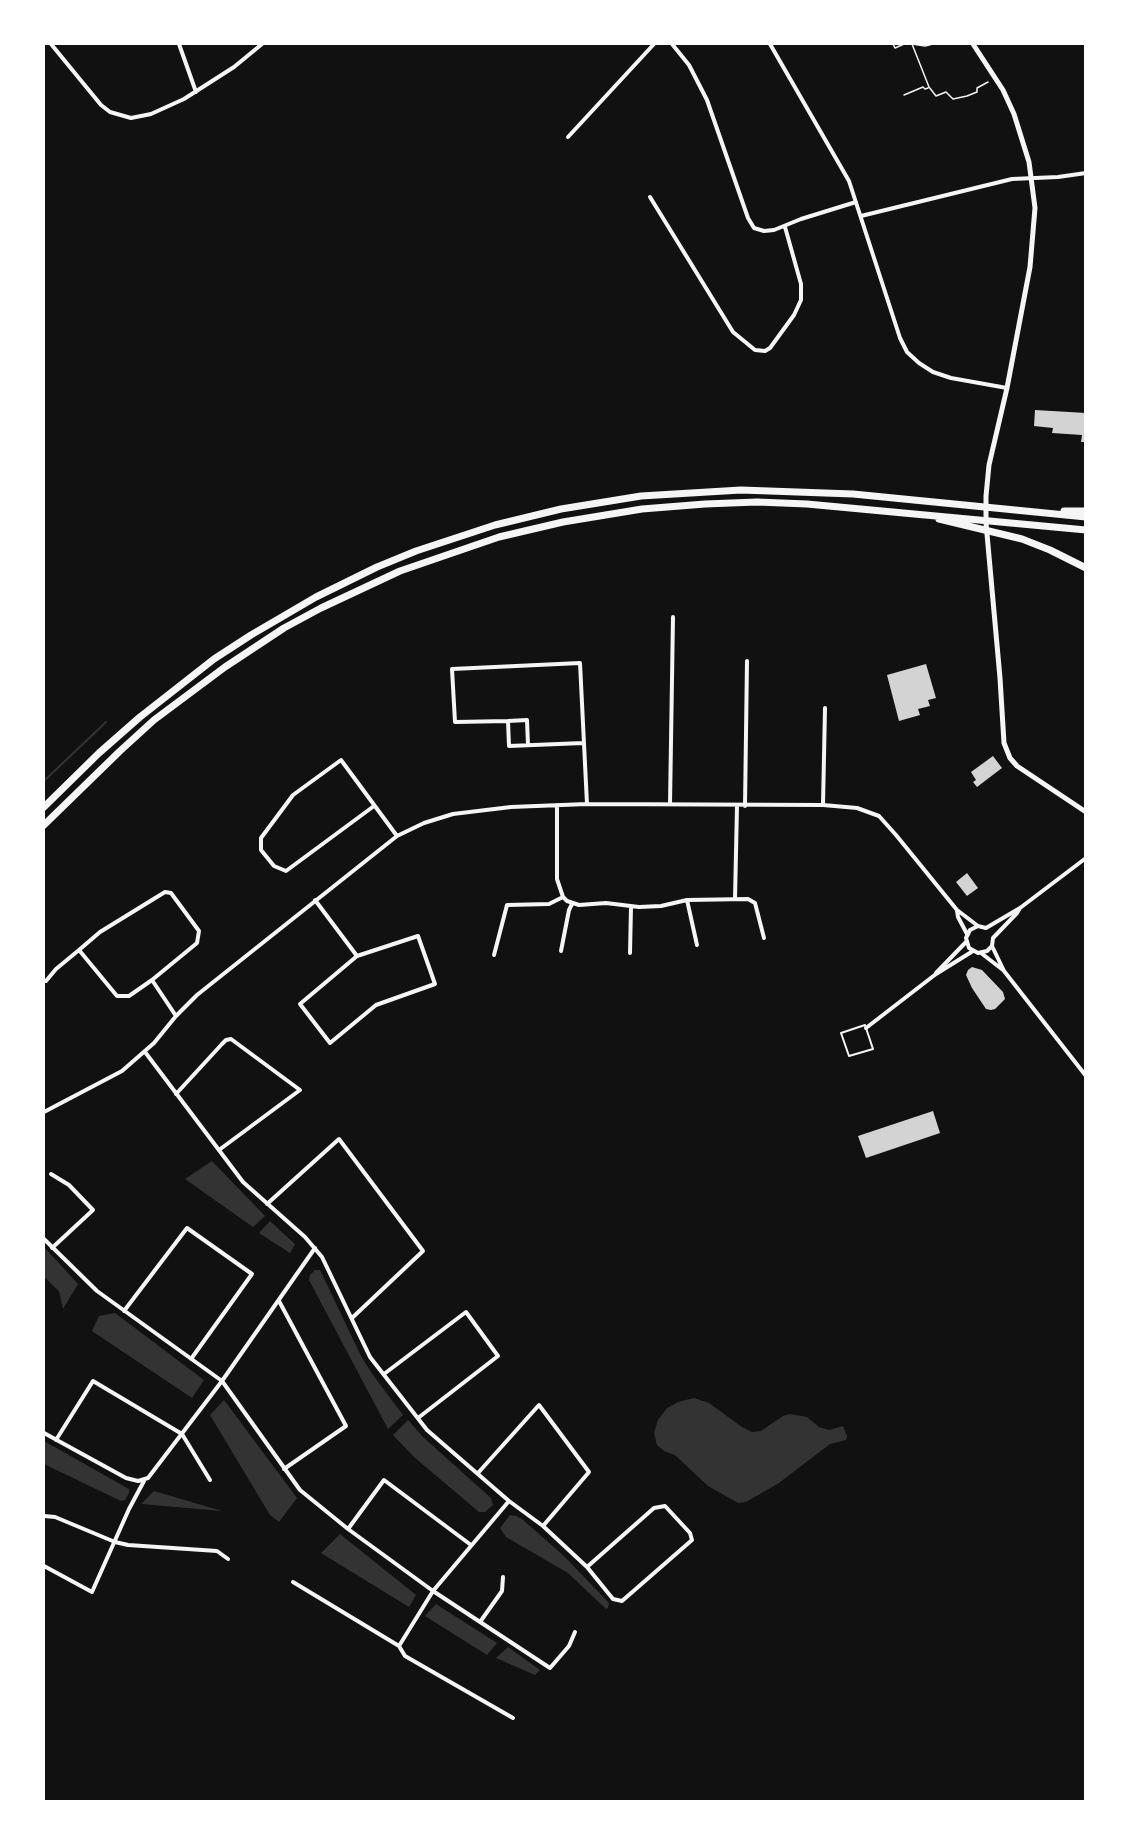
<!DOCTYPE html>
<html>
<head>
<meta charset="utf-8">
<style>
	body { margin:0 }
	#map { position:relative; width:1129px; height:1845px; overflow:hidden; background:#111; font-family:"Roboto Condensed",sans-serif }
	canvas { display:block }
	.frame { position:absolute; inset:0; border:45px solid #fff; pointer-events:none }
</style>
</head>
<body>
<div id="map">
<canvas width="1129" height="1845"></canvas>
<div class="frame"></div>
</div>
<script>
const g = document.querySelector('canvas').getContext('2d');
g.lineJoin = 'round';
function fillPath(path, color) {
  g.fillStyle = color;
  g.fill(path, 'evenodd');
}
function poly(rows) {
  const path = new Path2D();
  for (const r of rows) {
    path.moveTo(r[0], r[1]);
    for (let i = 2; i < r.length; i += 2) path.lineTo(r[i], r[i + 1]);
  }
  return path;
}
function trace(path, color, width, dash) {
  g.strokeStyle = color;
  g.lineWidth = width;
  g.lineCap = dash ? 'butt' : 'round';
  g.setLineDash(dash || []);
  g.stroke(path);
}
fillPath(poly([
	[212,1161,265,1216,253,1227,185,1179],
	[270,1221,295,1244,290,1253,259,1233],
	[44,1247,78,1284,63,1309,59,1291,44,1277],
	[315,1270,320,1270,321,1272,361,1356,373,1375,403,1415,388,1429,309,1280,310,1275],
	[115,1313,204,1380,192,1398,92,1331,99,1316],
	[694,1398,709,1403,742,1427,752,1432,761,1431,783,1416,790,1414,807,1417,819,1427,829,1430,843,1426,847,1436,846,1440,830,1444,779,1483,746,1502,738,1503,708,1486,675,1455,664,1451,657,1445,654,1433,658,1420,667,1408,678,1402],
	[224,1400,297,1498,279,1522,270,1515,210,1415],
	[408,1420,423,1437,491,1498,493,1505,485,1512,479,1512,414,1457,393,1435],
	[44,1441,129,1489,129,1493,125,1500,121,1501,44,1464],
	[154,1491,222,1511,141,1504],
	[510,1515,516,1516,522,1519,564,1556,609,1603,608,1608,606,1609,568,1573,506,1537,500,1528],
	[340,1534,416,1595,409,1607,321,1553],
	[436,1604,497,1643,487,1655,425,1616],
	[508,1647,540,1670,535,1675,496,1658]
]), '#333');
trace(poly([
	[44,781,106,722]
]), '#333', 2);
fillPath(poly([
	[1035,410,1086,413,1086,442,1081,442,1082,435,1052,433,1053,428,1034,426],
	[926,664,936,698,928,700,930,706,918,709,920,715,899,721,887,675],
	[993,756,1002,768,977,787,973,782,976,780,971,772],
	[967,873,978,888,967,896,956,882],
	[972,967,982,970,1003,992,1005,999,995,1009,991,1010,986,1009,972,988,966,975,968,970],
	[933,1111,940,1133,866,1158,858,1136]
]), '#d3d3d3');
trace(poly([
	[893,44,895,48,904,44],
	[933,44,925,46,912,44,929,87,936,96,946,92,953,99,967,96,977,92,977,88,988,82],
	[904,95,923,87,925,89,928,88]
]), '#f5f5f5', 1.5);
trace(poly([
	[865,1025,873,1049,849,1056,841,1033,865,1025]
]), '#f5f5f5', 2);
trace(poly([
	[51,44,101,105,110,112,131,118,151,114,184,99,234,67,262,44],
	[179,44,196,92],
	[672,44,689,65,707,100,748,218,754,228,764,231,774,230,801,219,856,202],
	[770,44,849,181,900,338,907,352,919,363,933,372,951,378,1007,388],
	[568,137,654,44],
	[650,197,733,332,755,350,765,351,770,348,794,315,801,300,801,284,785,227],
	[861,216,1012,179,1058,177,1086,173],
	[508,721,527,720,528,745],
	[583,743,509,746,508,721,455,722,452,669,580,663,587,804],
	[670,804,673,617],
	[557,805,557,879,563,897,567,901,579,905,606,903,639,907,661,906,687,900,748,899,755,903,764,938],
	[823,805,825,708],
	[374,806,286,871,274,866,261,850,261,838,293,795,341,760,397,836],
	[745,806,747,661],
	[735,899,737,806],
	[315,900,357,956,300,1004,330,1043,376,1005,435,984,418,936,357,956],
	[687,900,697,945],
	[1020,908,1017,913,993,938,992,946,987,951,978,953,969,948,966,938,970,930,978,926,986,928,1020,908,1086,858],
	[957,911,958,917,967,934],
	[992,946,1004,971,1086,1076],
	[79,950,100,932,165,892,171,893,199,931,197,943,152,980],
	[561,951,569,910,572,904],
	[630,953,631,907],
	[981,953,1003,970],
	[494,955,507,905,549,904,563,897],
	[936,973,966,942],
	[46,981,56,969,79,950,117,996,129,996,152,980,176,1016],
	[866,1028,936,974,973,951],
	[145,1052,243,1182,305,1237,322,1257,370,1357,427,1430,509,1501,543,1526,587,1567,613,1599,622,1601,692,1540,690,1533,665,1506,654,1508,587,1567],
	[176,1094,222,1044,226,1040,231,1039,300,1090,219,1150],
	[44,1112,122,1071,154,1043,176,1016,197,995,397,836,424,823,453,814,511,807,587,804,823,805,857,808,879,816,896,835,957,910,978,926],
	[51,1174,69,1185,93,1210,52,1248],
	[267,1204,339,1139,423,1251,352,1318],
	[44,1239,97,1291,222,1381,300,1490,348,1529,433,1591,550,1668,569,1646,575,1632],
	[279,1301,346,1426,284,1469],
	[124,1311,187,1228,252,1274,191,1359],
	[384,1374,466,1312,498,1356,418,1418],
	[44,1433,126,1478,138,1481,148,1478,222,1381,315,1248],
	[56,1440,93,1381,182,1434,210,1480],
	[478,1473,539,1405,589,1472,543,1526],
	[44,1516,55,1517,115,1542,128,1545,217,1551,228,1559],
	[348,1529,384,1480,471,1545],
	[44,1566,92,1592,129,1509,144,1481],
	[293,1582,399,1646,405,1656,513,1718],
	[480,1622,502,1591,503,1577],
	[399,1646,433,1591,509,1501]
]), '#f5f5f5', 4);
trace(poly([
	[973,44,1003,90,1014,114,1029,162,1035,208,1030,267,1007,388,989,465,986,496,986,523,1000,678,1004,743,1010,758,1017,766,1086,812]
]), '#f5f5f5', 5);
trace(poly([
	[1064,511,1086,511],
	[939,519,1022,539,1050,550,1086,568],
	[44,807,99,753,140,717,214,659,251,635,316,597,377,567,416,551,495,525,561,509,641,496,741,490,853,494,1086,517],
	[44,825,120,751,154,720,225,667,284,628,321,608,400,571,499,537,563,522,642,509,705,504,757,502,807,504,1086,530]
]), '#f5f5f5', 7);
</script>
</body>
</html>
